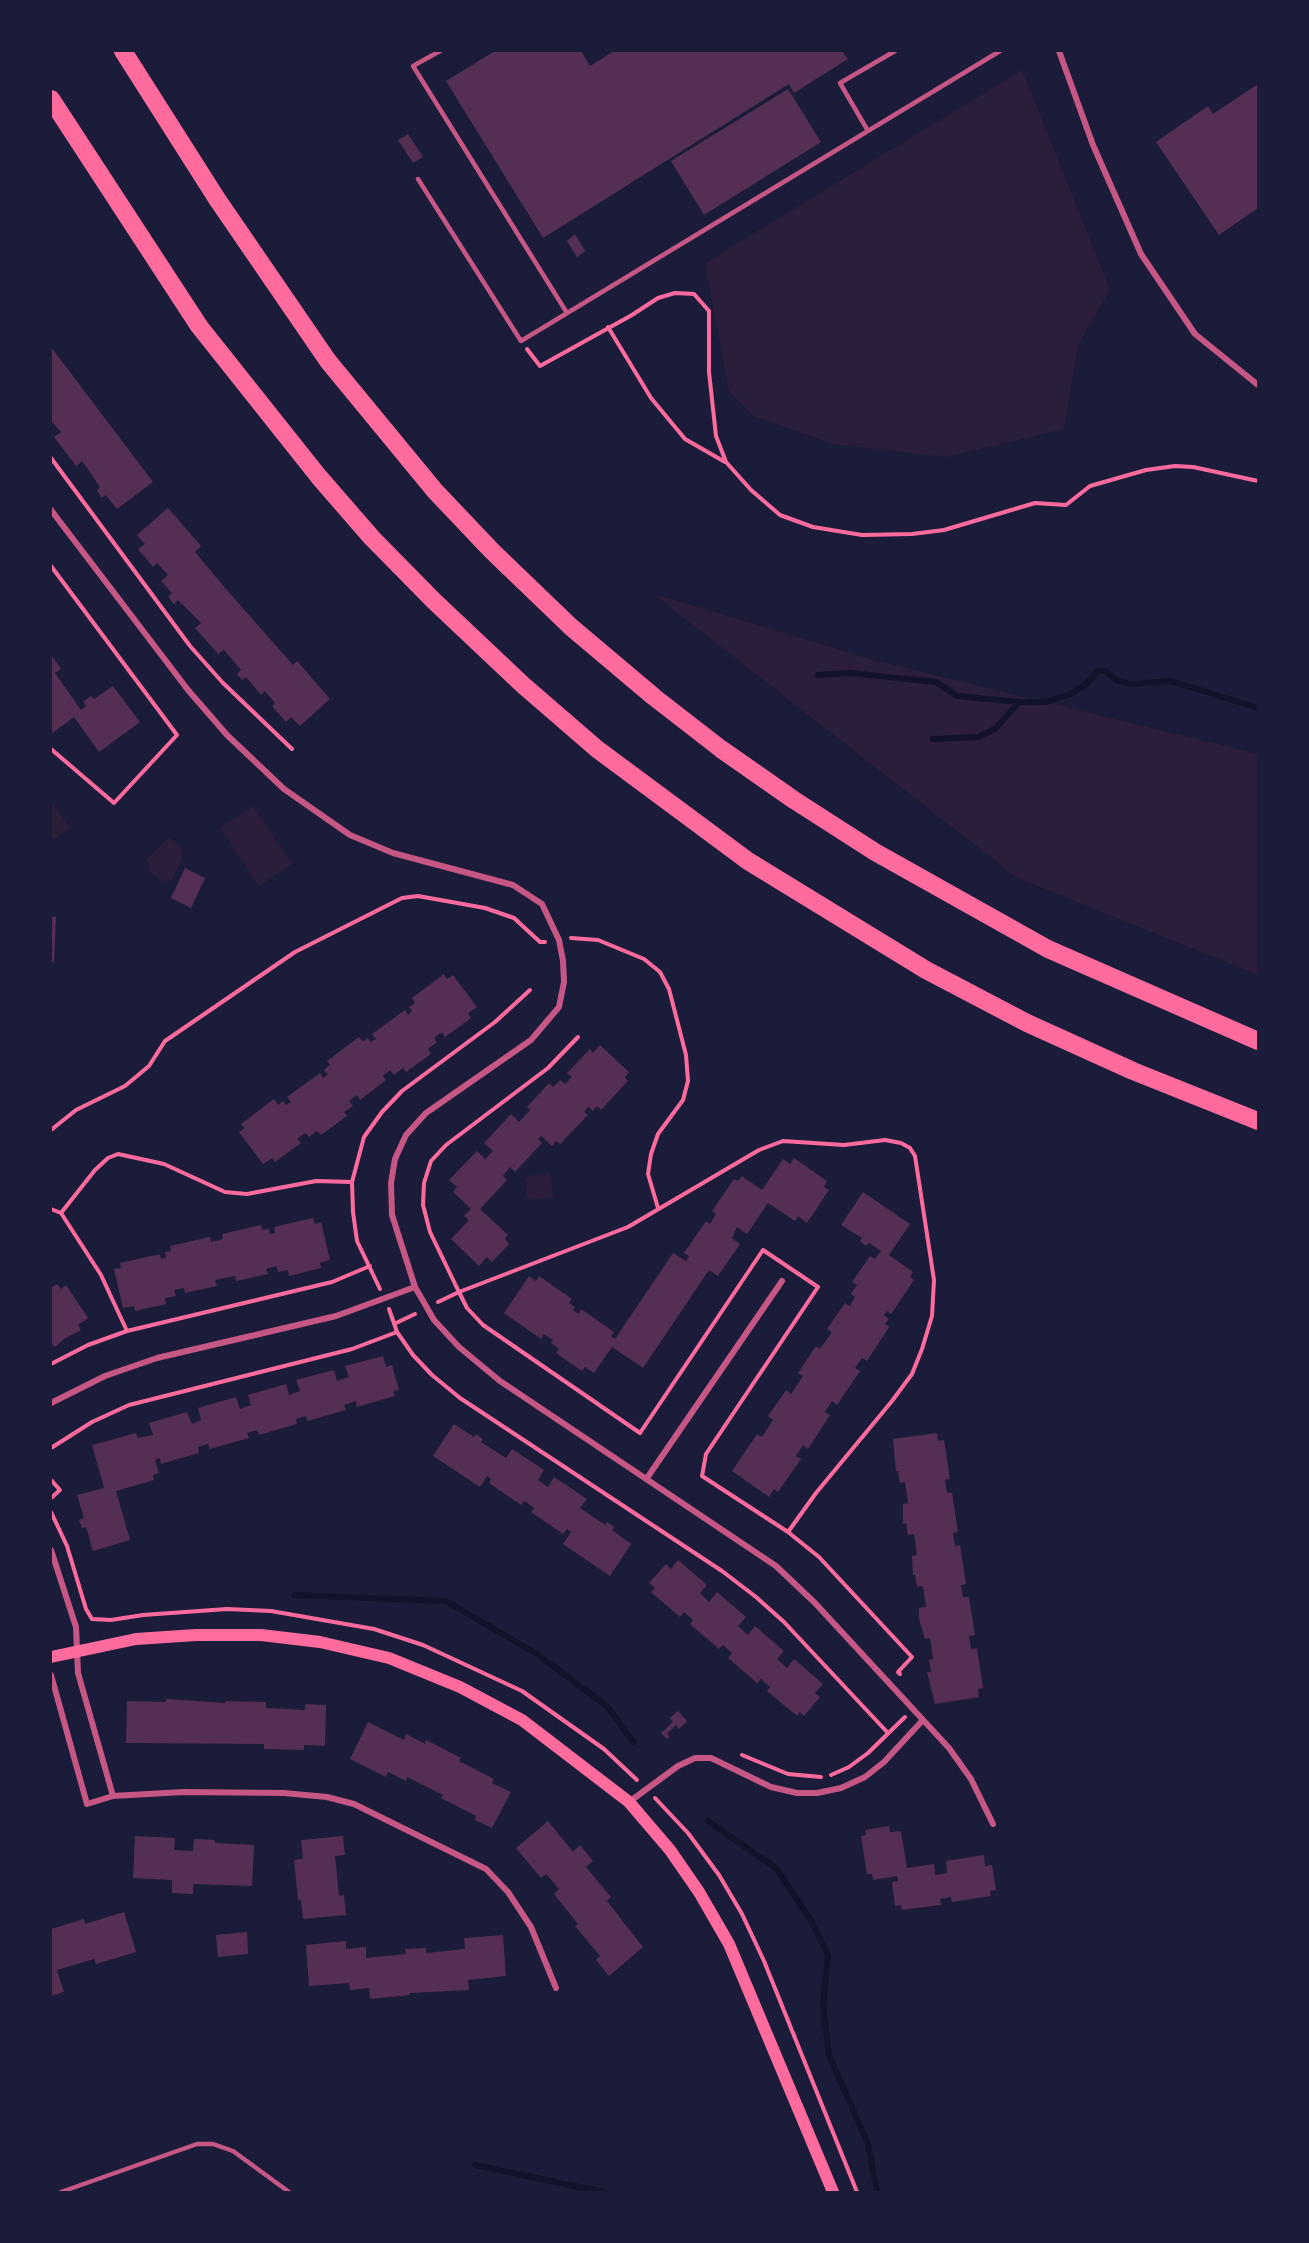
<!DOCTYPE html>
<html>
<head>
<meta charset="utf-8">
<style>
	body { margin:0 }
	#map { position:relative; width:1309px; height:2243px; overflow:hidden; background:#1b1b3a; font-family:"Varela Round",sans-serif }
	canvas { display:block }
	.frame { position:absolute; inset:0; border:52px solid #1b1b3a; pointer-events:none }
</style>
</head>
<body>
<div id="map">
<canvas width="1309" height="2243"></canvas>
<div class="frame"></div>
</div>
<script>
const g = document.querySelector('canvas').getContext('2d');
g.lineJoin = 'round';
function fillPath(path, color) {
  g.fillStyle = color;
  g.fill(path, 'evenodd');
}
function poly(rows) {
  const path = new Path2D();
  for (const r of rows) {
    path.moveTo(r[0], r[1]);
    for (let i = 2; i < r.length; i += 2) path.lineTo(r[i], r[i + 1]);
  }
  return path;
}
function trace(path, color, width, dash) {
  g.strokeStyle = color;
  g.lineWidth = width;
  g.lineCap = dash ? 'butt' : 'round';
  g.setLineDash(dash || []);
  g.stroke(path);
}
fillPath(poly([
	[1022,70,1110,290,1078,345,1064,429,946,457,833,444,754,416,729,391,705,263],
	[652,593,873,660,1258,754,1258,975,1016,877],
	[51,800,70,828,51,841],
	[253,806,292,864,259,886,220,828],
	[168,838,175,841,181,848,182,858,172,880,162,882,150,873,147,859],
	[548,1173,551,1176,553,1197,531,1200,527,1196,525,1180,528,1176]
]), '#2a1e3b');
trace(poly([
	[818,675,850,673,936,682,957,696,1019,702],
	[933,739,978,737,995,729,1019,702,1046,702,1071,694,1086,684,1097,671,1105,671,1116,680,1130,684,1171,681,1258,708],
	[294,1595,446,1601,537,1654,608,1707,633,1742],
	[708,1821,776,1868,810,1919,828,1955,823,2006,829,2055,868,2144,877,2192],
	[475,2165,603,2192]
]), '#12122b', 6);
fillPath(poly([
	[495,51,581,51,590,66,614,51,842,51,848,59,794,93,789,84,543,238,446,81],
	[1258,84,1258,208,1219,235,1156,142,1208,106,1213,114],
	[788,89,821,142,704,215,671,161],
	[408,134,423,157,413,163,398,140],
	[575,234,585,251,577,257,567,241],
	[51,347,153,482,117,509,106,495,102,498,97,490,100,487,82,461,76,466,54,437,61,432,51,421],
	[168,508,201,546,195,552,226,589,293,665,297,661,330,699,300,726,291,717,286,722,272,706,275,703,265,691,261,695,246,677,242,680,237,674,241,670,224,650,218,654,195,628,201,623,178,600,174,604,168,597,172,593,161,581,168,575,157,563,153,567,138,549,145,544,137,535],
	[51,655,61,669,55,673,81,710,86,706,83,702,91,696,94,699,113,686,140,722,99,752,74,717,51,734],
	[185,868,205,878,191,908,171,898],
	[51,917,56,917,54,962,51,962],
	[444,974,447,979,453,975,477,1007,468,1013,471,1018,445,1037,442,1032,434,1038,437,1042,428,1049,431,1054,406,1072,403,1068,394,1075,390,1070,383,1076,386,1080,360,1100,357,1095,349,1101,353,1106,344,1112,347,1116,321,1135,317,1131,309,1137,305,1133,297,1139,301,1143,275,1162,272,1158,263,1164,239,1132,245,1128,241,1124,274,1099,278,1105,283,1101,286,1105,291,1102,287,1097,320,1073,323,1078,328,1074,324,1070,330,1065,327,1061,359,1037,363,1041,368,1038,371,1042,376,1039,372,1034,405,1010,408,1015,412,1011,409,1007,415,1003,412,998],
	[600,1045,629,1072,625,1077,628,1081,601,1110,597,1106,593,1111,588,1107,584,1112,588,1115,560,1144,556,1141,552,1146,541,1136,538,1139,542,1143,515,1172,510,1167,507,1171,503,1176,507,1180,480,1209,508,1235,505,1239,509,1244,492,1262,487,1257,479,1266,451,1239,469,1220,464,1216,471,1209,453,1192,457,1187,449,1180,477,1151,485,1159,493,1151,484,1143,511,1114,519,1122,530,1110,527,1107,549,1083,553,1087,560,1080,565,1084,572,1077,567,1073,590,1049,593,1053],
	[794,1158,827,1181,824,1187,829,1190,807,1223,798,1216,795,1221,768,1203,747,1234,737,1227,732,1238,740,1244,718,1276,709,1270,643,1368,612,1347,594,1373,585,1367,582,1371,556,1353,559,1349,551,1343,553,1340,544,1334,541,1339,504,1313,529,1276,536,1281,539,1276,572,1299,569,1303,575,1307,573,1310,578,1314,581,1309,614,1332,611,1336,615,1339,673,1253,686,1261,689,1256,684,1253,706,1221,710,1224,716,1214,712,1211,734,1179,738,1181,742,1176,762,1190,783,1159,790,1164],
	[863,1192,910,1224,889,1255,913,1272,910,1277,914,1280,891,1314,887,1311,884,1315,889,1319,885,1324,889,1327,867,1361,862,1358,855,1368,860,1371,837,1405,832,1401,825,1412,830,1415,808,1449,803,1445,796,1456,801,1459,778,1492,774,1489,769,1497,732,1471,757,1434,762,1437,773,1420,768,1416,786,1390,791,1394,803,1376,798,1373,816,1346,820,1349,832,1332,827,1329,845,1303,850,1306,855,1297,851,1294,857,1285,852,1282,870,1256,875,1259,881,1251,869,1243,866,1246,860,1241,862,1238,841,1225],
	[313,1218,315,1224,321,1222,330,1260,320,1263,321,1268,289,1276,288,1270,278,1272,276,1266,266,1269,268,1274,236,1281,235,1276,215,1280,217,1286,185,1293,184,1288,174,1290,176,1296,165,1298,166,1304,135,1311,134,1306,123,1308,114,1269,121,1268,120,1263,160,1254,161,1259,166,1258,165,1252,171,1251,170,1246,210,1237,211,1242,223,1239,222,1234,261,1225,262,1230,269,1229,270,1234,275,1233,274,1227],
	[57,1284,61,1289,66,1285,88,1318,78,1325,81,1330,64,1339,55,1347,51,1343,51,1288],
	[383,1356,386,1367,392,1365,399,1390,393,1391,395,1396,357,1407,356,1401,344,1405,346,1410,308,1421,306,1416,296,1419,297,1424,259,1435,257,1430,247,1433,249,1438,210,1449,208,1444,198,1447,199,1453,161,1464,160,1458,155,1460,159,1473,153,1475,154,1480,116,1491,130,1540,93,1551,86,1527,82,1528,79,1520,84,1518,77,1495,104,1488,92,1445,136,1433,138,1438,153,1435,149,1423,187,1412,192,1424,201,1420,198,1408,236,1397,240,1409,251,1405,248,1395,286,1384,289,1395,300,1391,296,1380,334,1370,337,1381,349,1377,345,1366],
	[454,1424,474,1437,476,1434,483,1439,481,1442,506,1458,512,1449,544,1470,538,1480,548,1487,554,1477,587,1499,580,1508,605,1525,607,1522,614,1527,612,1530,631,1544,610,1576,563,1544,571,1532,567,1529,563,1534,531,1512,534,1508,529,1504,524,1501,521,1505,489,1483,491,1479,487,1476,480,1487,433,1456],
	[937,1433,938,1441,944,1440,950,1479,945,1480,947,1493,952,1493,958,1532,953,1533,955,1546,960,1545,966,1584,961,1585,963,1597,969,1597,975,1635,969,1636,971,1649,977,1648,983,1688,978,1689,979,1697,935,1704,927,1672,931,1672,929,1660,933,1659,930,1638,925,1639,919,1619,919,1608,926,1607,923,1586,917,1587,915,1575,913,1575,912,1556,917,1555,914,1534,908,1535,906,1523,903,1524,903,1504,908,1503,905,1482,900,1483,898,1471,896,1471,893,1439],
	[678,1560,707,1585,700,1593,709,1602,717,1592,746,1617,738,1626,748,1635,755,1626,784,1651,777,1659,787,1668,794,1659,823,1684,815,1693,820,1697,804,1716,800,1712,797,1716,767,1691,770,1687,761,1679,757,1683,728,1658,732,1653,723,1645,719,1649,690,1624,693,1620,684,1612,680,1617,651,1592,655,1588,649,1583,666,1564,671,1569],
	[166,1699,226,1703,225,1701,266,1702,266,1708,305,1710,305,1704,326,1705,325,1746,304,1745,304,1750,264,1749,264,1744,126,1743,127,1701,166,1702],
	[678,1711,687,1721,679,1729,676,1725,667,1734,670,1736,667,1739,661,1733,673,1722,670,1718],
	[368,1722,404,1740,406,1734,425,1744,426,1740,461,1758,459,1761,494,1779,492,1783,511,1792,492,1828,475,1820,476,1816,441,1798,443,1795,407,1777,406,1781,388,1772,386,1777,350,1759],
	[548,1821,573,1852,580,1845,593,1861,586,1867,611,1897,607,1901,643,1947,609,1976,596,1960,600,1956,575,1926,578,1924,554,1894,559,1889,546,1874,541,1878,516,1848],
	[889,1826,890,1832,901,1831,907,1868,934,1864,935,1875,947,1873,946,1861,984,1855,985,1866,992,1865,996,1890,990,1891,991,1896,952,1902,951,1897,940,1899,941,1905,902,1910,901,1905,895,1906,892,1882,898,1881,897,1876,873,1880,872,1874,867,1874,861,1836,866,1835,865,1830],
	[135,1836,175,1838,174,1850,193,1851,194,1839,215,1840,215,1843,254,1845,252,1886,193,1884,193,1894,172,1893,172,1880,133,1878],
	[343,1836,345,1855,335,1856,339,1896,344,1895,346,1915,303,1919,301,1900,298,1900,294,1860,303,1859,301,1840],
	[124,1912,136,1952,96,1964,94,1959,57,1970,64,1992,51,1996,51,1929,84,1919,85,1924],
	[247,1932,248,1954,218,1957,216,1935],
	[503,1935,506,1976,468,1980,469,1990,410,1993,410,1995,370,1999,369,1988,350,1990,349,1983,309,1986,306,1945,346,1941,346,1949,366,1947,366,1958,406,1954,405,1949,426,1948,426,1953,465,1949,464,1938]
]), '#542f53');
trace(poly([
	[608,327,651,398,685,439,725,462],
	[527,349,540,366,632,315,658,298,675,293,694,294,709,311,709,372,716,436,726,462,751,490,780,515,813,527,862,535,912,534,944,530,1035,503,1066,505,1090,486,1146,470,1175,466,1193,467,1258,481],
	[51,458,190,646,223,683,292,749],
	[51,566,177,735,114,803,51,749],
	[571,938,598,940,644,959,660,972,669,989,686,1055,688,1081,683,1100,658,1134,651,1154,648,1174,658,1208],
	[51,1130,76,1110,125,1086,149,1066,165,1041,295,952,402,898,418,896,485,908,514,918,540,942,545,942],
	[352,1182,316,1181,247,1194,225,1192,164,1164,118,1154,108,1158,95,1170,61,1213,101,1275,127,1331,332,1282,370,1266],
	[51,1209,61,1213],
	[380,1289,357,1241,353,1212,352,1182,364,1137,382,1112,402,1091,495,1022,530,990],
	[438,1302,459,1292,430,1232,423,1205,424,1183,431,1161,446,1145,548,1068,578,1037],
	[389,1309,397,1332,413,1355,432,1375,460,1398,722,1571,756,1597,784,1622,888,1733],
	[394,1324,415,1314],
	[51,1364,88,1345,127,1331],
	[51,1448,92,1422,129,1405,352,1349,397,1332],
	[51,1480,60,1490,51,1498],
	[51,1512,67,1546,86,1609,92,1619,111,1620,143,1615,227,1609,271,1611,374,1629,423,1645,522,1691,604,1749,637,1780],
	[788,1532,816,1493,892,1401,912,1374,922,1349,932,1316,934,1280,915,1156,910,1148,901,1143,885,1140,844,1145,783,1141,759,1150,628,1227,459,1292,467,1308,483,1325,640,1433,763,1250,818,1287,706,1454,702,1476,788,1532,819,1557,912,1657,898,1672,900,1674],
	[742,1755,788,1774,821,1777],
	[831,1775,849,1767,868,1753,905,1717],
	[655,1798,688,1833,719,1875,742,1914,764,1961,857,2192]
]), '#ff6b9d', 4);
trace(poly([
	[440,51,413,66,567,313],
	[868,131,840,83,895,51],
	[418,179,521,341,1000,51],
	[61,2192,197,2144,213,2144,233,2151,289,2192]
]), '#c65784', 4.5);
trace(poly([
	[1059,51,1093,145,1141,254,1195,334,1258,385],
	[51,510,188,690,227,735,284,789,350,835,393,853,513,885,542,904,559,940,563,961,564,982,559,1007,531,1040,426,1113,406,1135,395,1159,391,1183,392,1215,415,1287,434,1320,459,1347,500,1381,776,1566,815,1603,949,1748,971,1779,993,1824],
	[51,1403,105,1376,157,1358,336,1316,415,1287],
	[647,1478,782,1281],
	[51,1550,76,1627,78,1673,113,1796],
	[51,1675,87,1804,113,1796,183,1792,284,1793,327,1797,354,1804,486,1869,508,1892,531,1927,556,1988],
	[629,1802,678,1766,695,1758,711,1758,771,1787,797,1793,817,1793,841,1788,865,1777,884,1762,922,1721]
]), '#c65784', 6);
trace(poly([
	[51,1657,136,1639,196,1635,261,1635,320,1642,389,1658,460,1687,522,1720,629,1802,670,1850,699,1892,729,1944,833,2192]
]), '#ff6b9d', 12);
trace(poly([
	[123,51,217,199,328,361,435,491,492,551,571,627,654,697,721,749,794,800,875,852,1048,949,1258,1041],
	[51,99,199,326,319,477,372,538,434,601,523,685,597,749,748,861,926,970,1027,1023,1133,1071,1258,1121]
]), '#ff6b9d', 18);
</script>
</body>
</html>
